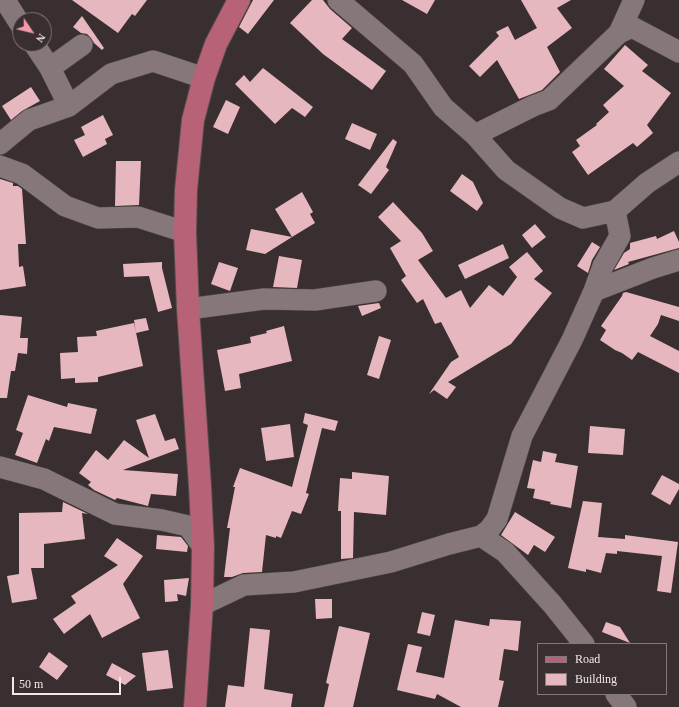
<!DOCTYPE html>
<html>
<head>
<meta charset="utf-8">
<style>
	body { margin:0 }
	#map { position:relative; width:679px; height:707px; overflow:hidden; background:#3a2f30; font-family:Georgia,serif }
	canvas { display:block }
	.legend { position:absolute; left:537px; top:643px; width:130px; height:52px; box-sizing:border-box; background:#3a2f30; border:1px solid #83797a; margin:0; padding:5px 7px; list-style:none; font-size:12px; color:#f0e8e9 }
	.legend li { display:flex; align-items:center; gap:8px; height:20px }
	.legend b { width:20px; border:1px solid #83797a }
	.north { position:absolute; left:12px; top:12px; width:40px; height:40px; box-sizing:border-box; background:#3a2f30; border:1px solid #83797a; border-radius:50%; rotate:125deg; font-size:11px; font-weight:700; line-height:16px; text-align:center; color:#f0e8e9 }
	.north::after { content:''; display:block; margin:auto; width:14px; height:18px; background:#f39aaa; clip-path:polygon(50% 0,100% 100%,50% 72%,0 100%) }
	.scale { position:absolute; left:12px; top:677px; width:109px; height:18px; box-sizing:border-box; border:2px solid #f0e8e9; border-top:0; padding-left:5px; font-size:12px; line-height:14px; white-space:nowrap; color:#f0e8e9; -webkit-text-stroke:3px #3a2f30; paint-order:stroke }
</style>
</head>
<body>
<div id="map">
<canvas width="679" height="707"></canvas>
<ul class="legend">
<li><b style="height:5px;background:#b76276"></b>Road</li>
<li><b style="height:11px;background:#e6b7be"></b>Building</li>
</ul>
<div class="north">N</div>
<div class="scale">50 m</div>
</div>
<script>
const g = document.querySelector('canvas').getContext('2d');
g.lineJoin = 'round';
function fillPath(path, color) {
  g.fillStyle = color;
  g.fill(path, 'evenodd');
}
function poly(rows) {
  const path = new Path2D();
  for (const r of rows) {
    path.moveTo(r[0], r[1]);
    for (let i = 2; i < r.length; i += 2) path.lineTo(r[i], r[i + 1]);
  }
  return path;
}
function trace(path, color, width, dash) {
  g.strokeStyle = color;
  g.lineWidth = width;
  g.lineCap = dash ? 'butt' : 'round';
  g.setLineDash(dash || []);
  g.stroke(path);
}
fillPath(poly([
	[72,0,147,0,135,16,132,14,118,33],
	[253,0,274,0,248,34,239,27],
	[312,0,323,0,330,9,352,28,342,39,386,71,372,90,323,54,290,23],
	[402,0,435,0,427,14],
	[521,0,571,0,557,8,572,28,547,47,560,72,542,90,519,99,497,60,480,77,469,66,499,36,496,32,508,26,515,40,537,28],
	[82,16,104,48,102,50,94,43,91,38,87,34,81,33,73,27],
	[625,45,648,65,642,71,671,93,647,125,653,133,637,147,633,143,588,175,572,152,580,146,576,140,597,125,596,124,609,112,603,105,624,86,604,69],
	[263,68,313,107,305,117,292,108,275,124,235,84,244,75,250,82],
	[31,87,40,101,22,111,11,120,2,106],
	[226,100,240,107,228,134,213,127],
	[103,115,113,135,105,139,107,144,83,157,74,140,85,135,81,127],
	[352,123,377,134,370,150,345,139],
	[393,139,397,142,386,167,389,170,371,194,358,185],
	[116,161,141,161,139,205,115,206],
	[462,174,473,182,483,203,477,211,450,191],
	[0,179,13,183,13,186,18,186,22,189,26,244,18,244,19,267,23,266,26,286,0,290],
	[302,192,313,212,310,214,315,223,292,237,275,209],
	[393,202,422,233,433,251,418,260,446,298,461,290,470,308,489,285,503,296,517,277,509,267,527,252,543,271,534,279,552,293,511,344,448,382,456,387,447,399,434,390,429,394,451,362,459,357,441,322,435,324,423,299,417,303,401,280,406,276,390,248,401,241,378,217],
	[535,224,546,237,532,248,522,235],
	[251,229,292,237,265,254,246,250],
	[674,231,679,242,679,248,628,262,629,264,614,270,624,253,630,249,630,243,656,236,657,239],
	[592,242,600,247,592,260,588,273,577,266],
	[503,244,509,258,465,279,458,265],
	[279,256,302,260,297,288,273,287],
	[162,262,162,268,172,308,158,312,149,276,124,277,123,264],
	[219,262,238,268,230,291,211,284],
	[626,292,679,307,679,321,661,315,658,324,650,336,679,351,679,373,638,352,632,360,622,353,615,350,600,340,606,330,601,326,622,296,623,293],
	[379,303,381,308,362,316,358,306],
	[0,315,22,317,20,338,28,338,27,354,18,353,15,371,11,371,7,398,0,398],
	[146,318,149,330,136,333,134,320],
	[134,323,143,366,98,377,98,382,75,383,75,378,61,379,60,353,78,352,77,337,97,336,96,331],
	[284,326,292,361,239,374,241,388,225,391,217,350,251,343,250,337,267,333,266,331],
	[379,336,391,340,379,379,367,375],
	[28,395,67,407,68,403,97,409,91,434,54,427,49,441,46,439,37,463,15,455,23,433,16,430],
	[305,413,338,421,335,431,322,428,306,493,309,494,301,514,292,511,281,538,276,536,276,538,266,535,262,572,243,573,232,577,224,577,230,528,227,528,235,487,233,487,240,468,292,487,308,425,303,423],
	[155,414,165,441,175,438,179,449,123,470,178,474,176,496,151,494,148,506,117,498,115,500,94,490,88,485,91,482,79,473,96,450,108,460,124,440,149,458,136,420],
	[290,424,294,457,266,461,261,428],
	[590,426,625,429,623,455,588,453],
	[543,451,557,454,555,462,578,466,571,508,550,504,551,502,533,498,535,489,527,488,533,460,541,462],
	[352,472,389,476,386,515,354,512,353,558,341,559,341,511,338,511,340,478,352,479],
	[662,475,679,484,679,489,670,505,651,494],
	[583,501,602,503,598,537,625,539,625,535,678,542,671,593,657,591,662,556,617,551,617,554,606,553,601,573,586,569,586,572,568,568],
	[63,502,88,514,82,513,85,539,44,544,44,568,31,568,37,599,12,603,7,576,19,574,19,513,62,512],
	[515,512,555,537,545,552,534,545,528,555,501,535],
	[157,535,181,537,188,546,187,552,156,549],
	[117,538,143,556,123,584,140,618,102,638,90,614,64,634,53,619,76,603,71,596,118,565,104,556],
	[189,578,186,596,177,594,178,601,165,602,164,580],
	[315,599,332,599,332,618,316,619],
	[422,612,435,615,430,636,417,633],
	[490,619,521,621,518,651,504,649,499,680,504,681,498,707,461,707,437,694,435,699,397,690,408,644,422,647,416,672,444,678,455,620,489,626],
	[606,622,620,627,630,643,602,632],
	[339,626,370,633,353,707,324,707,329,684,326,683],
	[250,628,270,630,264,689,293,694,291,707,225,707,228,685,244,687],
	[168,650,173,688,147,691,142,653],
	[49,652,68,666,57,680,39,667],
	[112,663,136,676,125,685,106,675]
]), '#e6b7be');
const minor = poly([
	[6,0,8,5,20,24],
	[338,0,413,64,443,107,475,135,506,170,560,208,583,218,615,211,647,183,679,162],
	[619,33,634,0],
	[34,44,50,68,69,106],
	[50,68,82,45],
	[475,135,533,106,549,100,619,33,632,27,679,52],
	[0,144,29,120,69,106,111,74,153,61,204,78],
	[0,166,22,174,65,206,98,218,138,217,185,232],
	[594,291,653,268,679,260],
	[188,309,264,299,315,300,376,291],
	[0,467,44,479,115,514,162,520,188,526,203,547],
	[481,536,505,552,552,604,584,644],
	[202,605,244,585,294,582,391,562,449,544,481,536,489,530,497,519,522,436,572,340,594,291,603,266,620,236,615,211],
	[616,694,626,707]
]);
const major = poly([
	[195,707,202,605,203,547,200,486,188,309,185,232,186,190,193,120,204,78,216,44,239,0]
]);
trace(minor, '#574d4e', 22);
trace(major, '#574d4e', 24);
trace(minor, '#86787a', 21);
trace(major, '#b76276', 22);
</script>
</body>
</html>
